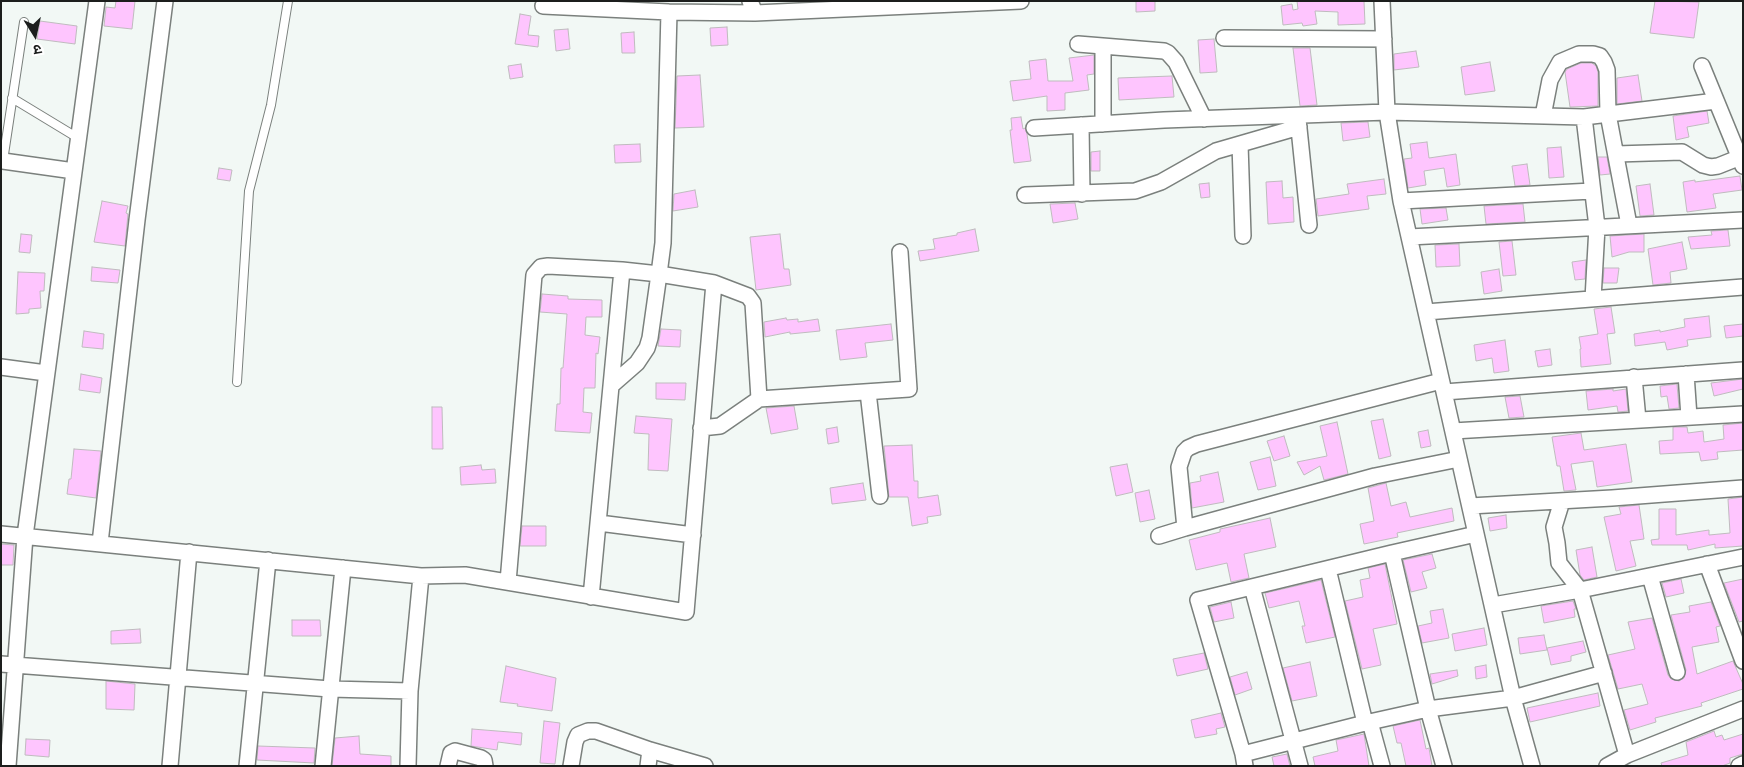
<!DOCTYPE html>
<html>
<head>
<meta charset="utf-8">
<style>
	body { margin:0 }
	#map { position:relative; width:1744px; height:767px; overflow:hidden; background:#f2f8f5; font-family:Lato,"Noto Sans Devanagari",sans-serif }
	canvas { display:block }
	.frame { position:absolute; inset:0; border:2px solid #1c1e1d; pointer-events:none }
	.north { position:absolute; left:10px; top:10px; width:50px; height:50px; -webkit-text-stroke:4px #fff; paint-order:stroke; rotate:170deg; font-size:14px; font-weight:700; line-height:20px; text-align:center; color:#1c1e1d }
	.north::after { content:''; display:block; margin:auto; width:18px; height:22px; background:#1c1e1d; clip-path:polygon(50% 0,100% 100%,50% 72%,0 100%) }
</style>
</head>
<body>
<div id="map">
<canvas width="1744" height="767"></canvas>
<div class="frame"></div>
<div class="north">उ</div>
</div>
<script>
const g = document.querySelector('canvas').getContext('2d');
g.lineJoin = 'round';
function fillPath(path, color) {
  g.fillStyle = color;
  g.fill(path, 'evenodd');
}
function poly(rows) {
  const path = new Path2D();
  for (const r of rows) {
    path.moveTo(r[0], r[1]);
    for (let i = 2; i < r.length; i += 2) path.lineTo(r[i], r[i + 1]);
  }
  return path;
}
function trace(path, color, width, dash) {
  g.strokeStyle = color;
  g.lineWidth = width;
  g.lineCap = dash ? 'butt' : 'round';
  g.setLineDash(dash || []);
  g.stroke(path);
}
const building = poly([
	[116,1,135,1,132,29,104,26,106,7,115,8,116,1],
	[1136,1,1155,1,1155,11,1136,12,1136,1],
	[1297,1,1364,1,1365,24,1338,25,1338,12,1315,11,1317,24,1303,26,1302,23,1283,25,1281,6,1292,4,1293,10,1298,9,1297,1],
	[1655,1,1699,2,1694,38,1650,33,1655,1],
	[520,14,531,16,528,35,539,36,538,47,515,44,520,14],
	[40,21,77,26,75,44,37,39,40,21],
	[727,27,728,45,711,46,710,28,727,27],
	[568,29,570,49,556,51,554,30,568,29],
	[634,32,635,53,622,53,621,33,634,32],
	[1214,39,1217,72,1200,73,1198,40,1214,39],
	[1293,48,1310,48,1317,105,1300,106,1293,48],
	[1416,51,1419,67,1394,70,1394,54,1416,51],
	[1094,55,1094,74,1087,75,1089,90,1065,93,1065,110,1047,111,1047,96,1013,101,1010,81,1031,79,1029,61,1046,59,1048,81,1073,81,1069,58,1094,55],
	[1490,62,1495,91,1465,95,1461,67,1490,62],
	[1581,63,1592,63,1596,66,1598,72,1598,106,1570,107,1565,72,1567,69,1581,63],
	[521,64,523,77,510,79,508,66,521,64],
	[700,75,704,127,675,128,677,76,700,75],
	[1638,75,1642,101,1617,104,1617,78,1638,75],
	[1172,76,1174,97,1119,100,1118,78,1172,76],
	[1707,111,1709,123,1687,127,1689,137,1676,140,1673,116,1707,111],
	[1021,117,1023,129,1025,128,1027,134,1031,161,1014,163,1010,130,1012,130,1011,118,1021,117],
	[1368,122,1370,137,1343,141,1341,123,1368,122],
	[1427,142,1429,158,1456,154,1460,185,1447,187,1444,168,1424,171,1426,185,1408,188,1404,159,1412,158,1410,144,1427,142],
	[640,144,641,162,615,163,614,145,640,144],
	[1561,147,1564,177,1549,178,1547,148,1561,147],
	[1100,151,1100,171,1091,171,1091,152,1100,151],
	[1598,157,1607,157,1610,174,1600,175,1598,157],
	[1527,164,1530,185,1515,186,1512,166,1527,164],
	[219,168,232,170,230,181,217,179,219,168],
	[1740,176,1742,190,1713,194,1716,208,1687,212,1683,182,1695,180,1695,182,1740,176],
	[1384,179,1386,194,1367,196,1369,209,1318,216,1316,199,1349,194,1347,184,1384,179],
	[1282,181,1283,198,1293,197,1294,222,1268,224,1266,182,1282,181],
	[1209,183,1210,197,1201,198,1199,184,1209,183],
	[1650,184,1654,215,1640,216,1636,186,1650,184],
	[695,190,698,207,673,211,674,194,695,190],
	[102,201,128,206,126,213,128,214,125,246,94,242,102,201],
	[1075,203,1078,219,1053,223,1050,204,1075,203],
	[1523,204,1525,222,1486,224,1484,206,1523,204],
	[1446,208,1448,220,1422,224,1420,209,1446,208],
	[975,229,979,251,920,261,918,251,935,249,933,239,957,235,957,233,975,229],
	[1728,230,1730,246,1691,249,1688,237,1712,235,1711,231,1728,230],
	[21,234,32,235,30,253,19,252,21,234],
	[780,234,784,269,789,269,791,285,756,290,750,237,780,234],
	[1644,234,1644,252,1629,252,1612,257,1610,236,1644,234],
	[1512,241,1516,275,1503,276,1499,242,1512,241],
	[1682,242,1687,269,1670,272,1671,283,1653,285,1648,249,1682,242],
	[1459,244,1460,266,1436,267,1435,245,1459,244],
	[1586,260,1585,279,1575,280,1572,262,1586,260],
	[92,267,120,270,118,283,91,281,92,267],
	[1604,268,1619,268,1617,283,1603,283,1604,268],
	[1499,269,1502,291,1484,294,1481,272,1499,269],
	[18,272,45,273,44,291,40,291,41,308,29,309,29,313,16,314,18,272],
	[542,294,568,296,568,299,602,300,602,317,586,317,585,335,600,337,598,354,596,353,595,388,584,388,583,412,592,413,590,433,555,431,557,404,560,404,561,368,563,368,567,314,540,312,542,294],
	[1611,307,1615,333,1607,334,1611,364,1581,367,1580,349,1581,349,1579,337,1598,334,1594,309,1611,307],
	[1709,316,1711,337,1687,340,1688,346,1667,350,1665,342,1635,346,1634,334,1660,330,1660,332,1685,327,1684,319,1709,316],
	[786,318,787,320,798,319,798,322,818,319,820,331,790,334,790,332,765,337,764,322,786,318],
	[891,324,893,340,865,343,867,357,840,360,836,330,891,324],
	[1743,324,1743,336,1726,338,1724,326,1743,324],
	[661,329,681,330,680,347,658,346,661,329],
	[84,331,104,334,103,349,82,347,84,331],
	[1505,340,1509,371,1494,373,1492,358,1476,361,1474,345,1505,340],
	[1550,349,1552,365,1538,367,1535,351,1550,349],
	[81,374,102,378,100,393,79,390,81,374],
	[1743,379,1743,389,1714,396,1711,383,1743,379],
	[656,383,686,383,685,400,656,399,656,383],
	[1677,384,1679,408,1669,409,1667,396,1661,397,1660,386,1677,384],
	[1613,389,1613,391,1626,389,1628,411,1618,412,1617,406,1588,410,1586,391,1613,389],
	[1520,396,1524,417,1509,418,1505,397,1520,396],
	[794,406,798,429,771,434,766,408,794,406],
	[432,407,442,407,443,449,432,449,432,407],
	[636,416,672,419,668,471,648,470,649,434,634,433,636,416],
	[1383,419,1391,456,1379,459,1371,421,1383,419],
	[1337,422,1348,474,1324,480,1320,466,1304,475,1297,462,1327,456,1320,426,1337,422],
	[1743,423,1743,450,1717,452,1718,459,1701,461,1699,452,1660,454,1659,441,1673,440,1673,427,1687,427,1688,433,1703,431,1704,442,1724,439,1723,425,1743,423],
	[837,427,839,442,828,444,826,429,837,427],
	[1428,430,1431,446,1421,448,1418,432,1428,430],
	[1581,433,1584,450,1626,444,1632,482,1597,487,1593,461,1571,464,1576,490,1564,491,1560,466,1557,466,1552,437,1581,433],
	[1284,436,1290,456,1274,461,1267,441,1284,436],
	[912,445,914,481,918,481,918,498,938,495,941,515,927,517,928,523,912,526,908,497,889,497,884,446,912,445],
	[74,449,101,451,96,498,67,494,69,479,71,479,74,449],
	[1270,457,1276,486,1258,490,1250,462,1270,457],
	[1127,464,1133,492,1116,496,1110,467,1127,464],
	[481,465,482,470,495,469,496,483,461,485,460,467,481,465],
	[1218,472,1224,502,1192,508,1190,483,1201,481,1200,476,1218,472],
	[863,483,866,500,832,504,830,488,863,483],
	[1386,483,1391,506,1406,502,1410,517,1452,508,1454,521,1397,533,1398,537,1364,544,1360,524,1374,521,1368,488,1386,483],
	[1149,490,1155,519,1140,522,1135,493,1149,490],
	[1743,497,1743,546,1715,548,1715,544,1688,550,1687,545,1652,545,1651,540,1659,539,1659,509,1676,509,1676,535,1709,530,1709,535,1730,533,1728,499,1743,497],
	[1639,505,1644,539,1630,541,1636,566,1616,571,1604,517,1621,514,1619,507,1639,505],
	[1506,515,1507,528,1490,531,1488,518,1506,515],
	[1270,518,1276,547,1244,554,1249,578,1231,582,1227,563,1196,570,1189,540,1220,532,1220,529,1270,518],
	[522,526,546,526,546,546,520,546,522,526],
	[1,544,14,545,13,565,1,565,1,544],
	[1592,547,1597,577,1584,580,1580,575,1576,550,1592,547],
	[1432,554,1436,568,1422,572,1427,588,1411,592,1403,560,1432,554],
	[1385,564,1397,624,1373,629,1381,665,1362,669,1345,601,1363,597,1360,580,1370,578,1368,568,1385,564],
	[1681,579,1684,593,1666,597,1662,583,1681,579],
	[1743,579,1743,621,1739,622,1724,583,1743,579],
	[1321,580,1335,637,1306,643,1302,626,1305,626,1299,601,1269,608,1265,593,1321,580],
	[1573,601,1576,609,1574,609,1575,617,1544,623,1541,606,1573,601],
	[1231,602,1234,618,1214,622,1210,607,1231,602],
	[1711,602,1720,626,1716,627,1719,642,1692,647,1697,674,1733,661,1743,684,1743,689,1701,703,1702,706,1655,718,1656,722,1630,730,1624,710,1648,704,1642,684,1618,689,1608,655,1635,649,1628,622,1652,618,1668,675,1671,679,1679,681,1684,678,1686,670,1671,615,1690,612,1689,606,1711,602],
	[1443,609,1449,638,1422,643,1418,626,1432,623,1430,611,1443,609],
	[292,620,320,620,321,636,292,636,292,620],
	[1484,628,1487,645,1455,651,1452,634,1484,628],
	[140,629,141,643,111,644,111,631,140,629],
	[1544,635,1547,650,1520,654,1518,638,1544,635],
	[1583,641,1586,652,1571,656,1571,661,1551,665,1547,648,1583,641],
	[1204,653,1208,669,1177,676,1173,659,1204,653],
	[1310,662,1317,696,1292,701,1283,668,1310,662],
	[1486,665,1487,677,1476,679,1475,667,1486,665],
	[506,666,556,678,552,711,517,706,518,704,500,702,506,666],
	[1457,670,1458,676,1432,684,1430,674,1457,670],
	[1247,672,1252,689,1235,695,1230,677,1247,672],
	[106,681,135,684,134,710,106,709,106,681],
	[1598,693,1600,706,1530,722,1527,708,1598,693],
	[1221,713,1225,727,1216,729,1217,734,1195,738,1191,720,1221,713],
	[1420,720,1426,749,1429,748,1432,766,1406,766,1401,743,1397,743,1393,726,1420,720],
	[544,721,560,723,555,764,540,763,544,721],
	[472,729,522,733,521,745,498,742,497,750,471,746,472,729],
	[1714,731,1716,737,1722,735,1724,740,1743,734,1743,754,1730,758,1730,763,1722,766,1662,766,1661,763,1688,755,1686,742,1714,731],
	[1364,734,1369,766,1315,766,1313,757,1338,751,1336,740,1364,734],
	[359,736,360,754,391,756,391,766,332,766,335,738,359,736],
	[26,739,50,740,49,757,25,755,26,739],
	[258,746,315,748,314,763,257,760,258,746],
	[1287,754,1290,766,1274,766,1272,757,1287,754]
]);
fillPath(building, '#fec5fe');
trace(building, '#bfbbbe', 1);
const service = poly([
	[12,98,78,138],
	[3,161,24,22],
	[237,382,249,191,271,105,288,1]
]);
const minor = poly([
	[750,1,755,13,1021,1],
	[1382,1,1387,112,1401,201,1513,698,1532,766],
	[543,6,669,12,755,13],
	[1224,38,1384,39],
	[1078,44,1164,51,1168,53,1176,62,1204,119],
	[1103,46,1103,124],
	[1702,66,1743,166],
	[1543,116,1550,80,1560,62,1579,54,1593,54,1600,56,1604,62,1607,70,1608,114,1629,225],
	[1584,117,1597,227,1593,299],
	[1298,119,1309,225],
	[1081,125,1082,194],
	[1034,128,1164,120,1387,112,1584,117,1716,101],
	[1240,144,1243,236],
	[1616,154,1682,152,1703,165,1711,167,1718,166,1743,156],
	[3,161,74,171],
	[1025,195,1135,191,1161,182,1216,151,1299,127],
	[1401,201,1592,191],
	[1409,237,1743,220],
	[714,283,748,296,753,303,759,399],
	[1426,312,1743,287],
	[1,367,46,373],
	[1686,374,1689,417],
	[1634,377,1638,420],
	[868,392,880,496],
	[1444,392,1743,370],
	[701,428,720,426,759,399,909,389,900,252],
	[1453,431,1743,414],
	[1562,501,1554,527,1557,543,1559,563,1580,590,1627,755,1743,709],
	[1470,506,1612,498,1743,488],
	[599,523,693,535],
	[1185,528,1179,467,1184,452,1188,448,1197,444,1441,381],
	[1,534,421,576],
	[1159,536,1185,528,1375,476,1459,459],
	[100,543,137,220,165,1],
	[1707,564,1743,661],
	[1328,569,1365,723],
	[1650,576,1677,672],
	[508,582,534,275,541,267,548,266,622,270],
	[1252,587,1300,766],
	[591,597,622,270,659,274,650,338,647,348,637,363,613,384],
	[1493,605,1580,590,1743,557],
	[1,664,330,689,410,691],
	[1370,722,1382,766],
	[1243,754,1365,723,1428,709,1513,698,1604,673],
	[8,766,25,536,97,1],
	[170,766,189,552],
	[247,766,268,560],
	[323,766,343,568],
	[408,766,410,691,421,576,465,575,686,612,714,283,659,274,663,243,669,12],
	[448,766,451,753,455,751,481,758,484,760,485,766],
	[571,766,575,742,578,735,588,731,596,731,650,750,705,766],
	[648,766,650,750],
	[1245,766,1243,754,1198,600,1392,553],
	[1444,766,1428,709,1392,553,1476,534],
	[1607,766,1627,755],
	[1739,766,1743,764]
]);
trace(service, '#7b807d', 10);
trace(minor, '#7b807d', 18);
trace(service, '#fff', 8);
trace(minor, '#fff', 15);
</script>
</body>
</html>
